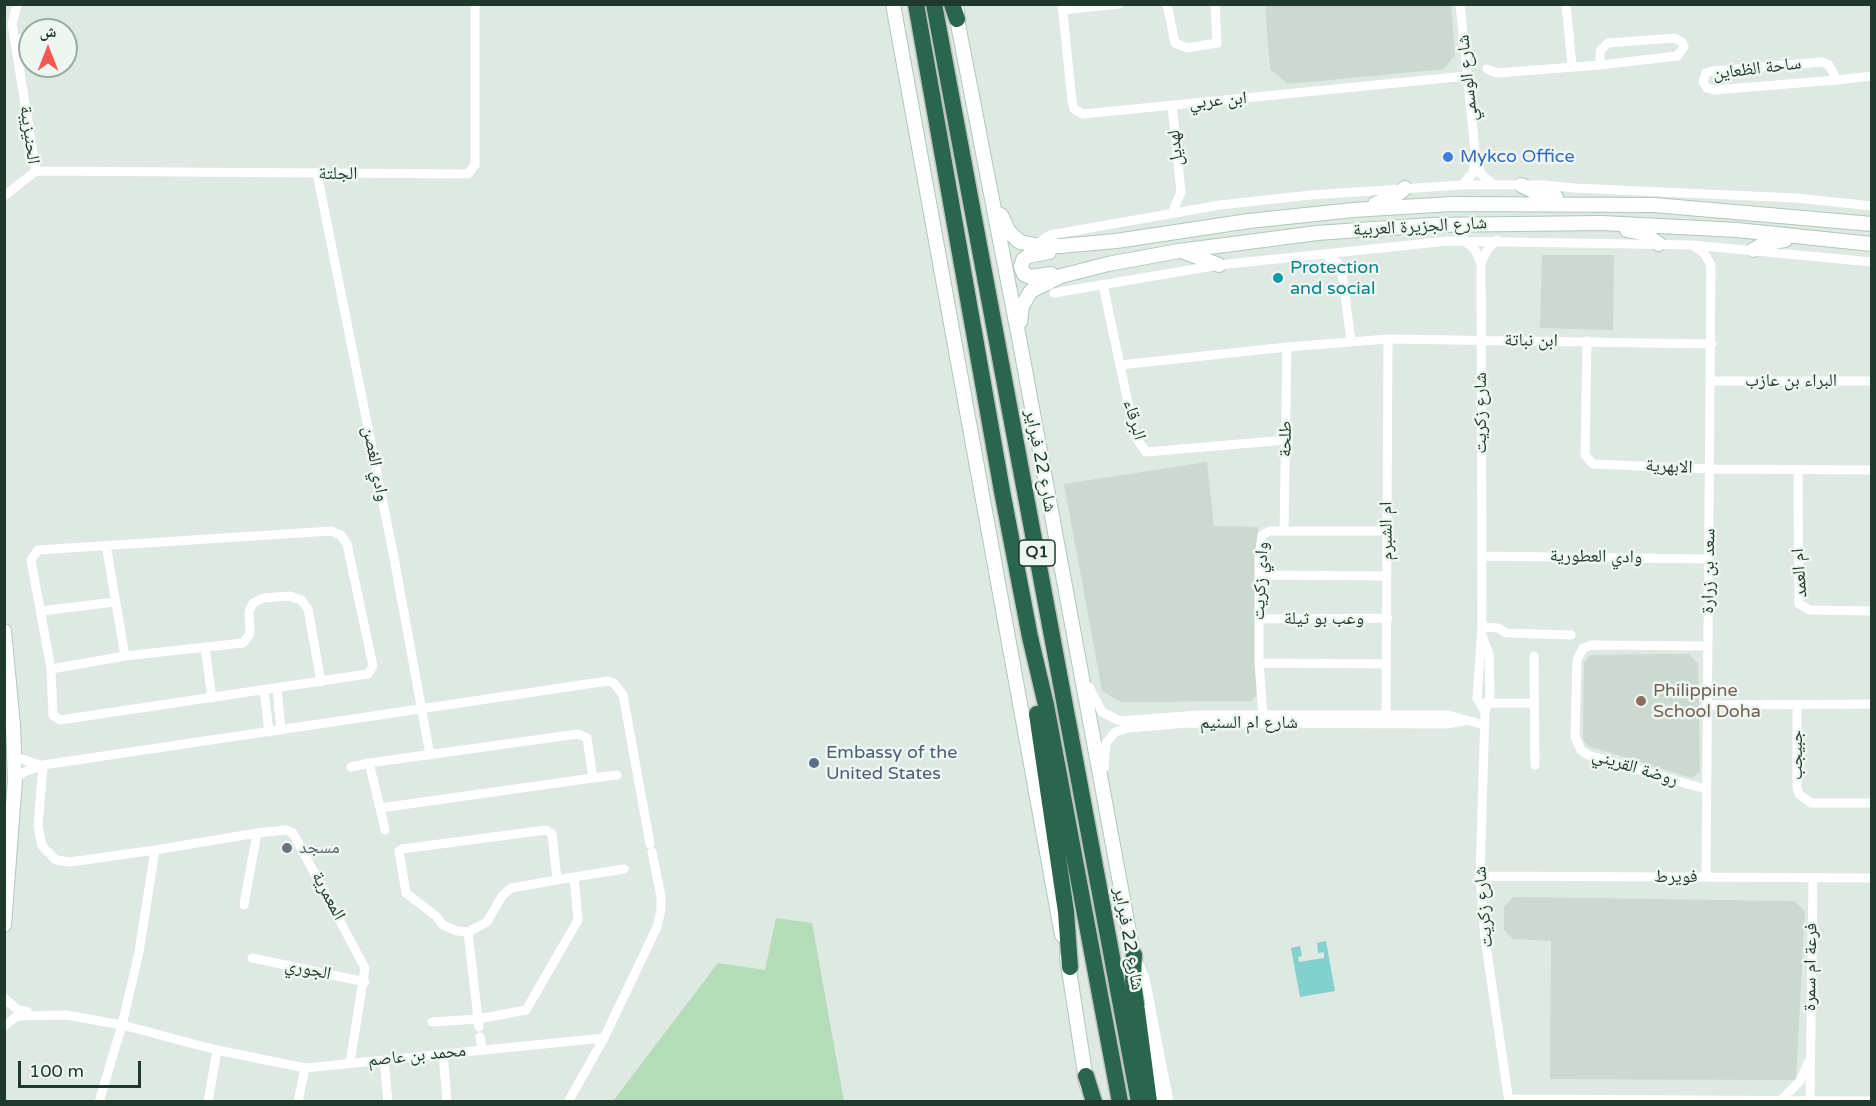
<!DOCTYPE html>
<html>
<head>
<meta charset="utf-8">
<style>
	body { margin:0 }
	#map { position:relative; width:1876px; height:1106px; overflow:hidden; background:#dde9e2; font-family:"Varela Round","Noto Naskh Arabic",sans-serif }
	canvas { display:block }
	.frame { position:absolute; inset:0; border:6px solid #1f392d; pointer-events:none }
	.north { position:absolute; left:18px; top:18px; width:60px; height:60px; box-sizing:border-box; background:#edf6f0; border:2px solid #9baaa2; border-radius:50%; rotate:0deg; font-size:16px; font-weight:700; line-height:24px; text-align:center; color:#1f392d }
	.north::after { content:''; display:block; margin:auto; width:21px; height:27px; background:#f45850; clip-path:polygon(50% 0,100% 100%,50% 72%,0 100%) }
	.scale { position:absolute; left:18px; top:1061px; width:123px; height:27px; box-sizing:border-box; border:3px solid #1f392d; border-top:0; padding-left:8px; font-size:18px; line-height:21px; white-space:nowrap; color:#1f392d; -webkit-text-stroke:4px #edf6f0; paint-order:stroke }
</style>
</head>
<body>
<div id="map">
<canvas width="1876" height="1106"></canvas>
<div class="frame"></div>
<div class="north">ش</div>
<div class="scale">100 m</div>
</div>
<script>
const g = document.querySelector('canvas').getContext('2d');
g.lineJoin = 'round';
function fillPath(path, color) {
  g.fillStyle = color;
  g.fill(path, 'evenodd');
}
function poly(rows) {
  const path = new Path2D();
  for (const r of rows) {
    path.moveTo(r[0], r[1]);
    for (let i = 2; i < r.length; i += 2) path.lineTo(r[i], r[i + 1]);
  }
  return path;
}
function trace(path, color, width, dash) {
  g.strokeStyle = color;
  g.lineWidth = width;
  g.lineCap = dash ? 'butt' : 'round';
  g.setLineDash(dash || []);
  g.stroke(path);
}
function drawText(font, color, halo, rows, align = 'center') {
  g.font = font + ' "Varela Round","Noto Naskh Arabic",sans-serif';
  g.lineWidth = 5;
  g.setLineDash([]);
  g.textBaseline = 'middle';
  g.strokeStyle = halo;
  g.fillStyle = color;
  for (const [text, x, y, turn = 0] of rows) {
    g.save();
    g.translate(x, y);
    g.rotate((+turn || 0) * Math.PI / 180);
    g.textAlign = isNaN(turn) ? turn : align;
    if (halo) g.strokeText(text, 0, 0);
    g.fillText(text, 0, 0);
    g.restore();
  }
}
fillPath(poly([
	[1265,5,1451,5,1455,55,1444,69,1288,84,1270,69],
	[1542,255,1614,255,1613,330,1540,328],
	[1207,462,1214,526,1258,527,1259,692,1252,701,1121,702,1102,691,1064,484],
	[1689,654,1698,663,1700,772,1692,778,1588,746,1583,739,1584,663,1590,655],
	[1513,897,1794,901,1805,911,1796,1080,1550,1079,1551,941,1513,939,1504,930,1504,907]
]), '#cbd9d0');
fillPath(poly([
	[776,918,812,923,844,1101,613,1101,718,963,765,970]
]), '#b5dcb8');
fillPath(poly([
	[1326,941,1335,991,1300,997,1291,948,1300,946,1302,956,1298,957,1299,962,1324,958,1324,952,1318,953,1317,943]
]), '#83d1ce');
const secondary = poly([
	[893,4,1062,935],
	[957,10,957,19,1020,343,1135,964],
	[1521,185,1537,193,1556,197],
	[1375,204,1397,195,1405,188],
	[1001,215,1009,232,1020,242,1035,245,1061,246,1116,241,1249,221,1353,210,1452,204,1654,205,1872,224],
	[1627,230,1642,233,1659,244],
	[1753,250,1765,243,1785,240],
	[1049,252,1028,256,1023,260,1021,267,1024,274,1030,277,1051,274],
	[1184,252,1219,265],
	[1020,322,1022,306,1031,291,1061,276,1108,264,1179,251,1317,233,1431,225,1602,223,1737,230,1872,244],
	[4,631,13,725,15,780,4,925],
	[1067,957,1087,1086],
	[1144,1012,1161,1102]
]);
const highway = poly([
	[916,4,1002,491,1030,637,1046,705,1120,1102],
	[934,4,1139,1102],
	[952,4,957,19],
	[1037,714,1066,912,1070,967],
	[1134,955,1133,981,1149,1102],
	[1086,1076,1094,1102]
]);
trace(secondary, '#b0c9bb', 16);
trace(highway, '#bcc4c0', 19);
trace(poly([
	[17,4,12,24,36,171],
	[1062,4,1072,101,1074,109,1083,114,1467,76],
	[1167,4,1175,43,1187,48,1217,43,1215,4],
	[1460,4,1475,151,1481,174,1494,185],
	[1566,4,1572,66],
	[1062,10,1119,4],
	[44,30,49,23],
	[1674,38,1682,42,1684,47,1677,56,1600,65,1600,51,1608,43,1674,38],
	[14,39,30,38],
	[1822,62,1829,65,1837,80,1714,90,1707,88,1703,82,1706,73,1712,71,1822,62],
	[1487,69,1497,73,1600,65],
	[1837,80,1872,76],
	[1172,105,1181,192,1172,213],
	[36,171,468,174,475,165,475,4],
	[317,173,394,558,430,755],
	[1462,185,1473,173,1475,159],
	[4,196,36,171],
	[1464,240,1475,250,1481,263,1482,627,1477,698,1485,712],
	[1035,245,1050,235,1220,205,1311,195,1462,185,1545,185,1574,188,1796,198,1872,206],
	[1695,247,1704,253,1711,265,1706,877],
	[1326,255,1339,264,1342,272,1351,341],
	[1481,263,1487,250,1497,240],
	[1103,285,1135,436,1146,452,1286,440],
	[1054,293,1219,265,1448,241,1692,245,1872,262],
	[1587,341,1585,455,1593,464,1710,469,1872,470],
	[1120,365,1287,347,1388,339,1712,344],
	[1711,381,1872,381],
	[1798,470,1799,604,1810,610,1872,611],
	[331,531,341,535,347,544,373,666,368,674,60,720,53,715,51,669,31,560,38,550,331,531],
	[1284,531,1287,347],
	[106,545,125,656],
	[1483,556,1709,559],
	[1259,575,1387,576],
	[41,611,115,602],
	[1259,619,1388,618],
	[1482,627,1498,628,1506,633,1571,635],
	[1482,636,1489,654,1490,695,1485,712,1480,876,1485,938,1509,1102],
	[205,647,212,698],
	[1534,656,1535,765],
	[1259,663,1387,664],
	[51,669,125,656,243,643,250,634,249,612,253,603,263,598,290,596,301,600,308,609,321,682],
	[1089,687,1102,712,1120,721,1199,715,1448,715,1484,725],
	[277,688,281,730],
	[264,690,269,732],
	[1486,703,1534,703],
	[1707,705,1872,704],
	[1797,705,1797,788,1799,794,1811,803,1872,803],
	[1263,715,1259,663,1259,558,1262,535,1270,531,1386,531],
	[1386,721,1388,339],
	[578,734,587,738,593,778,380,808,369,763,578,734],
	[15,757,40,765],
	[43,765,38,826,42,846,56,860,70,862,155,850,257,833,286,830,293,833,365,968,350,1063],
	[351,767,369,763],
	[1104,768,1106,743,1115,732,1129,728,1187,723,1445,724,1464,721],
	[593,778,617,775],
	[15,780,24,772,43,765,608,681,614,683,623,695,650,844],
	[1705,789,1588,755,1581,750,1575,737,1577,660,1583,648,1592,645,1708,646],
	[380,808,385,830],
	[1480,876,1872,878],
	[574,877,624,869],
	[244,905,257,833],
	[468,932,479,1027],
	[252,958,365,982],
	[1136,958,1145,978,1169,1102],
	[4,998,18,1010,28,1012],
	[432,1022,478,1019,526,1010,578,920,574,877,511,888,502,896,487,922,468,932,457,931,443,925,436,916,406,893,399,851,402,849,546,830,552,834,557,879],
	[4,1026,17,1016,66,1015,122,1025,217,1050,305,1068,604,1038],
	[480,1037,482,1050],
	[443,1054,447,1102],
	[384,1060,388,1102],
	[1509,1099,1872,1101],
	[1781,1100,1800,1081,1808,1063],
	[1810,1100,1813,878],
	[99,1102,122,1025,139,952,155,850],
	[208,1102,217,1050],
	[298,1102,305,1068],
	[568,1102,604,1038,657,927,661,910,661,896,652,852]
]), '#fff', 9);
trace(secondary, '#fff', 14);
trace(highway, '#2a654e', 16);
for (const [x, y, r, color] of [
	[1448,157,6,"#3f7fe0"],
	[1278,278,6,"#0f9aa8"],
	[1641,701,6,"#8d6e63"],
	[814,763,6,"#5c6f8a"],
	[287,848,6,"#6b7280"]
]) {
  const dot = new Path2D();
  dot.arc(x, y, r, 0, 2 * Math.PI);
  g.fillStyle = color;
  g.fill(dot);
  trace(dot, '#edf6f0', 2);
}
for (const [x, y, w] of [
	[1037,553,36]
]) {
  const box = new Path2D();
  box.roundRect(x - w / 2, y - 13, w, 26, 4.5);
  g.fillStyle = '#edf6f0';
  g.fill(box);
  trace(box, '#1f392d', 1.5);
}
drawText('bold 16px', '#1f392d', null, [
	["Q1",1037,553]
]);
drawText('18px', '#1f392d', '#edf6f0', [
	["ساحة الظعاين",1757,69,-7],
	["شارع الوسمي",1468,78,-96],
	["ابن عربي",1218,101,-5],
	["الحنيزيبة",29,135,82],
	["لهديل",1176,148,-96],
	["الجلتة",338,174],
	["شارع الجزيرة العربية",1420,227,-3],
	["ابن نباتة",1531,341,1],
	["البراء بن عازب",1791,381],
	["شارع زكريت",1481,413,-90],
	["البرقاء",1134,420,74],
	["طلحة",1286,439,-89],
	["شارع 22 فبراير",1040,461,79],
	["وادي الغصن",375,464,79],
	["الابهرية",1669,467,3],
	["ام الشبرم",1387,531,-91],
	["وادي العطورية",1596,557,1],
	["سعد بن زرارة",1709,571,-89],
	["ام العمد",1800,573,-94],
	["وادي زكريت",1261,581,-87],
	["وعب بو ثيلة",1324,619],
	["شارع ام السنيم",1249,723],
	["جبيجب",1797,755,-90],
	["روضة القريني",1635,768,17],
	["فويرط",1676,877],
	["المعمرية",328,896,62],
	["شارع زكريت",1484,907,-95],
	["شارع 22 فبراير",1128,939,80],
	["فرعة ام سمرة",1811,967,-89],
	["الجوري",308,970,12],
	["محمد بن عاصم",417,1056,-6]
]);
drawText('18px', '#366cbe', '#edf6f0', [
	["Mykco Office",1460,157]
], 'left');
drawText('18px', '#0d838f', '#edf6f0', [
	["Protection",1290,268],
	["and social",1290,289]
], 'left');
drawText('18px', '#785e54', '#edf6f0', [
	["Philippine",1653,691],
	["School Doha",1653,712]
], 'left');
drawText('18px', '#4e5e75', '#edf6f0', [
	["Embassy of the",826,753],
	["United States",826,774]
], 'left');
drawText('18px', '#5b616d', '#edf6f0', [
	["مسجد",299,848]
], 'left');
</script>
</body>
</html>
